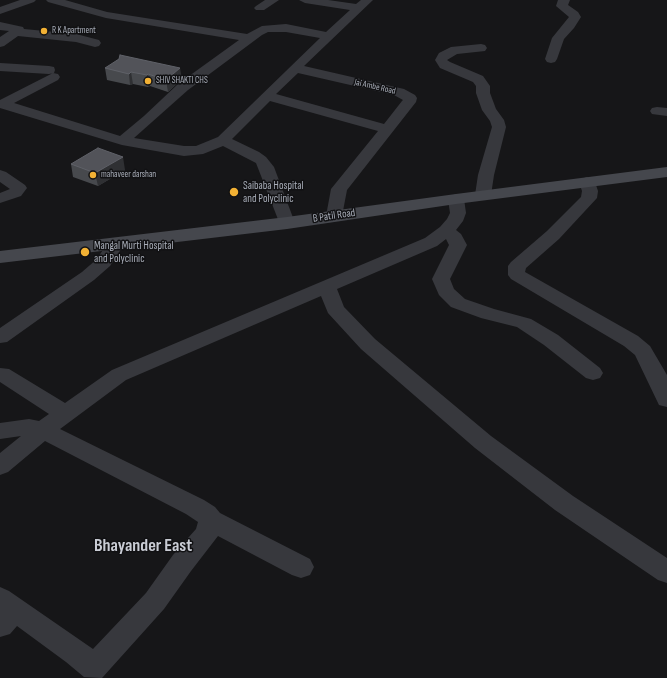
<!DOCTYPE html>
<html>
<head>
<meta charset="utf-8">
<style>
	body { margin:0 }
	canvas { display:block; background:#161618 }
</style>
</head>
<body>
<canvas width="667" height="678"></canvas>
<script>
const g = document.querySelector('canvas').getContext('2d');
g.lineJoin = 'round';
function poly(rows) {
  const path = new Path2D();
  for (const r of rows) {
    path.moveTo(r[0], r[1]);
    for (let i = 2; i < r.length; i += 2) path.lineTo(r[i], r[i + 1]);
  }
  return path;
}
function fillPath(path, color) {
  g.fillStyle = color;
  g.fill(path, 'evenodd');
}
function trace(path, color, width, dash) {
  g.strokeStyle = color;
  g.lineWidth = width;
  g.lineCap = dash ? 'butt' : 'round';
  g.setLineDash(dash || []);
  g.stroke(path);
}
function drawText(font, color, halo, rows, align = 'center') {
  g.font = font + ' "Sofia Sans Condensed",sans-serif';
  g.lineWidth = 3;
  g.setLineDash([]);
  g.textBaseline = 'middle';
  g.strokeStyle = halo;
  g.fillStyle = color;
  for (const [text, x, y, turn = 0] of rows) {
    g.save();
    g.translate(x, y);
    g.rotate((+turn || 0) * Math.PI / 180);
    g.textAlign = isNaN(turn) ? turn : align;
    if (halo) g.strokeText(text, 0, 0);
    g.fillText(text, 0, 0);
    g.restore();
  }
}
fillPath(poly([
	[20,0,36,0,34,2,0,14,0,7,20,0],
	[46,0,65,0,107,12,247,34,262,26,286,24,326,32,350,10,305,3,299,0,328,0,356,4,361,0,373,0,304,66,404,89,415,95,417,98,416,102,347,190,342,216,340,220,334,221,328,220,326,216,331,189,378,131,270,101,232,139,259,152,266,157,274,167,295,223,293,227,287,228,281,227,256,163,223,146,203,154,184,156,122,145,0,108,0,100,53,73,58,74,60,77,58,80,14,103,120,136,144,116,178,84,239,40,106,18,48,2,46,0],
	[268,32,286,32,320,38,218,137,196,146,184,146,134,138,188,90,262,35,268,32],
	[298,73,394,95,403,100,402,101,384,124,276,94,298,73],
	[265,0,279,0,264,10,256,10,254,8,256,6,265,0],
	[558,0,570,0,568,5,578,12,581,17,574,28,564,39,557,59,555,62,551,63,547,62,545,59,552,38,569,17,556,6,558,0],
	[0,22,23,27,24,29,76,34,99,40,101,43,99,46,95,47,76,42,18,36,4,46,0,47,0,37,9,31,0,30,0,22],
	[481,44,485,45,487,48,485,51,457,54,447,60,450,62,483,76,490,86,490,93,496,109,504,120,506,127,494,175,491,195,489,198,483,200,477,198,475,195,478,175,492,127,490,121,482,110,476,93,476,86,473,82,440,68,435,60,439,53,451,47,481,44],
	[0,63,49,66,54,67,55,70,54,73,49,74,0,71,0,63],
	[657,107,667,108,667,116,652,114,650,111,652,108,657,107],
	[0,170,6,172,25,185,27,188,21,196,0,203,0,193,10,189,0,182,0,170],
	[587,177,593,179,595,182,598,191,597,198,559,239,526,268,525,272,638,336,650,346,667,375,667,407,659,405,635,355,624,346,511,279,508,275,508,266,511,262,547,231,581,197,582,191,579,182,581,179,587,177],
	[456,194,462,196,464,199,466,213,463,221,456,230,461,234,467,245,450,279,454,289,465,299,494,309,531,319,558,335,600,368,603,373,600,378,593,380,586,378,544,345,517,327,481,318,451,307,439,295,432,279,449,245,446,239,437,246,337,289,344,307,375,339,491,436,573,496,667,558,667,583,658,580,555,510,475,448,361,349,328,313,321,296,126,380,60,429,204,500,215,507,220,513,310,559,314,567,310,575,301,578,292,575,218,536,191,571,164,609,102,678,84,677,66,662,17,626,10,634,0,637,0,587,9,591,93,649,146,593,173,555,196,529,198,522,186,514,45,441,8,472,0,475,0,453,21,436,0,439,0,423,29,419,39,421,49,414,0,382,0,368,9,369,65,403,112,370,425,238,440,227,447,219,450,213,448,199,450,196,456,194],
	[116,238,122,239,125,243,110,266,94,280,7,342,0,343,0,328,82,272,97,259,110,239,116,238]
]), '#37383d');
fillPath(poly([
	[667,167,667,177,456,204,287,229,0,263,0,251,287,217,456,194,667,167]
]), '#45474d');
fillPath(poly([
	[105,68,182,79,168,92,150,86,148,87,133,84,130,85,107,80],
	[71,164,125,170,98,186,73,177]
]), '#47494d');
fillPath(poly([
	[180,68,182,79,168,92,166,80],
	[131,72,133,84,130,85,129,74],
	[148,74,150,86,148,87,147,75],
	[123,157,125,170,98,186,95,173]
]), '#2f3033');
const building = poly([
	[120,55,180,68,166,80,148,74,147,75,131,72,129,74,105,68,119,59,120,55],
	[98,148,123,157,95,173,71,164,98,148]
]);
fillPath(building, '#525359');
trace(building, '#5f6168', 1);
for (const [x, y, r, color] of [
	[44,31,4,"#f2b134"],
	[148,81,4,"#f2b134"],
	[93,175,4,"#f2b134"],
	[234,192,5,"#f2b134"],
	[85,252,5,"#f2b134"]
]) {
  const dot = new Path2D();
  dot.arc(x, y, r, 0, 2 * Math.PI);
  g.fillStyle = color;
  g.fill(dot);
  trace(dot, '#111113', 1.5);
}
drawText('9px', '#a8adb8', '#111113', [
	["R K Apartment",52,31],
	["SHIV SHAKTI CHS",156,81],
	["mahaveer darshan",101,175]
], 'left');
drawText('9px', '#a8adb8', '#111113', [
	["Jai Ambe Road",375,87,13]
]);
drawText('11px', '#a8adb8', '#111113', [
	["Saibaba Hospital",243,186],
	["and Polyclinic",243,199],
	["Mangal Murti Hospital",94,246],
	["and Polyclinic",94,259]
], 'left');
drawText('11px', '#a8adb8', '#111113', [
	["B Patil Road",334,216,-8]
]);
drawText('bold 18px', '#c9ccd4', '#111113', [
	["Bhayander East",143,546]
]);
</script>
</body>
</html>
